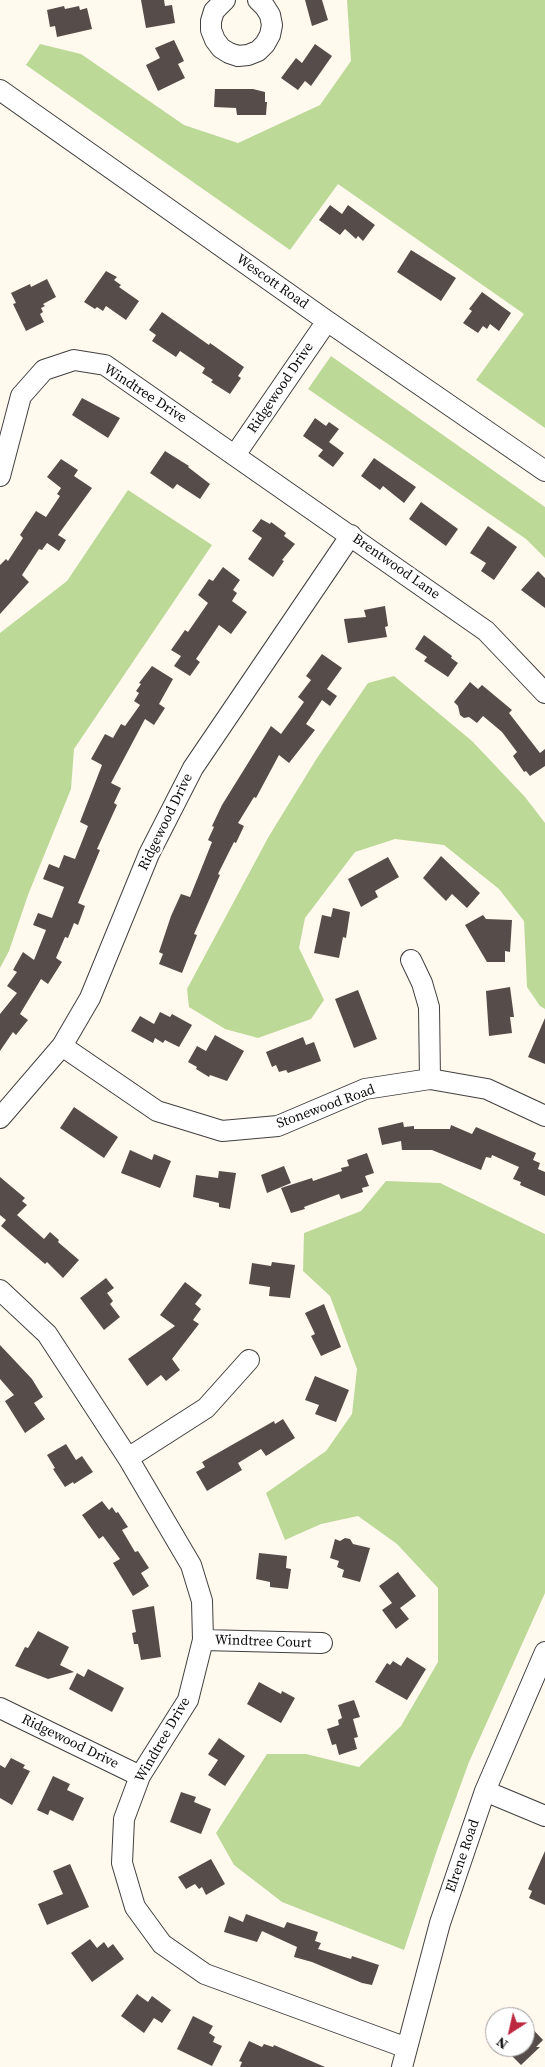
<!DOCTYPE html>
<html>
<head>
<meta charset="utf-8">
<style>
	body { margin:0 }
	#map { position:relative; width:545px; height:2067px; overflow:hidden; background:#fff9ee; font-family:"Source Serif 4",serif }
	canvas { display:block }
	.north { position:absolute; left:485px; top:2007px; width:50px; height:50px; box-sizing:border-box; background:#fff; border:1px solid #9e9e9e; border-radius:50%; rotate:215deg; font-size:14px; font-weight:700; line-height:20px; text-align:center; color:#0d0d0d }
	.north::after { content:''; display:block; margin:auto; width:18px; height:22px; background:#bb2840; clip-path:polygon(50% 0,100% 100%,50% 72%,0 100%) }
</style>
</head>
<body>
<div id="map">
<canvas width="545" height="2067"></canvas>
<div class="north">N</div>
</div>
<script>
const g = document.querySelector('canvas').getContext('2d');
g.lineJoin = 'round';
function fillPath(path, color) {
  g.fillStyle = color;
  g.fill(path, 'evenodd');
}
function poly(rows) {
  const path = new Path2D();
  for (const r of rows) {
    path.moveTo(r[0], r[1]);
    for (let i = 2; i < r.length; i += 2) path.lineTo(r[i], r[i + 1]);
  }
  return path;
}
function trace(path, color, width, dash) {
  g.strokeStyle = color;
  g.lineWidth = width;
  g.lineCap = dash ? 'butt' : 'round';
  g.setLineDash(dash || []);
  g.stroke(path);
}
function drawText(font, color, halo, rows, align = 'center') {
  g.font = font + ' "Source Serif 4",serif';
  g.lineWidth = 5;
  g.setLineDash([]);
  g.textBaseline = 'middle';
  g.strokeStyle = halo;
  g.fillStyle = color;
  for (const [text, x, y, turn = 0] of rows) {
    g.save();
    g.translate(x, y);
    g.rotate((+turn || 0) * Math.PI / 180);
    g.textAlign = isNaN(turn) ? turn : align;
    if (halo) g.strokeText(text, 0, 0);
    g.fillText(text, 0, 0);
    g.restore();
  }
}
fillPath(poly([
	[347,0,545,0,545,428,476,380,524,314,338,184,290,250,26,65,40,44,81,54,184,125,238,143,320,105,351,61],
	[331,356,545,507,545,558,526,539,308,389],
	[128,490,212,545,74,749,71,789,28,895,9,951,0,968,0,633,67,581],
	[394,676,472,741,525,797,545,823,545,1009,540,1006,527,987,524,921,499,889,444,845,395,839,355,852,305,918,299,948,324,1000,311,1019,258,1038,225,1029,189,1007,187,989,269,836,317,758,368,683],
	[386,1181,440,1183,545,1234,545,1593,469,1762,437,1850,404,1950,282,1902,234,1865,216,1833,267,1754,306,1754,359,1767,401,1726,438,1662,438,1588,397,1544,358,1516,321,1524,285,1540,266,1493,326,1451,352,1414,357,1369,330,1296,303,1271,304,1233,361,1211]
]), '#bdd998');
fillPath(poly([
	[141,0,164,0,165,6,172,5,175,23,146,28],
	[305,0,322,0,328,20,312,26],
	[64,6,65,9,79,6,80,10,87,8,92,29,57,37,55,26,50,27,47,10],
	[174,40,184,61,178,64,185,78,158,91,146,65,160,58,155,48],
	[315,44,332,56,311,86,305,81,298,90,281,78,296,58,302,63],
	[215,89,253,89,265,92,265,102,267,102,266,115,237,115,236,108,214,107],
	[330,205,342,214,348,205,375,225,363,241,358,236,356,239,345,229,340,235,319,220],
	[411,250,456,278,441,301,397,272],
	[106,271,117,277,114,280,121,285,119,287,139,301,126,320,106,306,103,311,97,307,95,309,84,302],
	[47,279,56,297,43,304,45,306,41,308,43,312,40,314,44,322,26,331,13,304,16,303,11,293,30,284,31,287],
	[482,292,511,313,499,331,490,324,487,329,483,326,478,333,463,323,472,311,469,309],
	[162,312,209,345,210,343,244,367,238,376,241,378,230,394,211,382,213,380,202,373,205,368,180,351,176,357,152,341,156,335,149,330],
	[82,398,120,418,108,438,72,415],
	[315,418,326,426,329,422,339,429,329,442,344,453,333,467,318,456,323,450,303,436],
	[165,451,189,466,188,467,210,484,200,499,177,484,173,489,150,473],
	[374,458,416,487,404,503,383,486,380,490,361,476],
	[61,459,78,470,74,476,92,488,58,535,66,540,59,551,47,543,42,550,39,549,22,575,29,582,0,614,0,565,6,559,8,561,23,538,20,535,36,511,46,517,60,496,57,494,61,488,47,477],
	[421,502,458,529,446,546,409,519],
	[261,519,270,524,271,522,286,533,284,536,295,544,282,560,284,561,273,577,248,559,262,538,252,531],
	[488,526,517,547,494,580,481,571,486,563,470,553],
	[223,567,240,580,233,590,237,593,232,601,247,612,231,634,219,625,196,659,200,662,190,676,174,666,181,656,171,650,185,630,188,632,208,603,198,595,209,579,213,581],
	[538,571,545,578,545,608,521,590],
	[385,606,388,626,385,627,387,637,348,643,344,619,366,617,364,610],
	[424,635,452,656,451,658,458,663,448,677,424,661,427,657,415,649],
	[322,654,342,668,327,689,337,696,330,706,322,700,306,724,315,730,289,763,279,755,256,798,254,797,238,823,244,826,236,843,234,842,218,874,220,875,194,934,197,935,182,973,159,964,163,954,159,952,171,916,181,894,190,897,212,842,208,840,214,827,212,826,222,805,271,726,281,734,304,702,298,697,311,680,306,676],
	[152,666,173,679,159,704,165,708,154,725,145,719,111,783,121,788,114,803,117,805,97,849,100,850,78,903,85,906,78,925,74,923,68,938,65,937,56,958,62,962,48,984,41,979,20,1014,28,1020,16,1035,13,1032,0,1051,0,1014,17,993,7,986,17,972,13,970,23,952,34,960,46,930,33,925,38,913,52,918,64,887,43,879,49,864,59,868,64,855,75,859,88,826,80,822,102,765,91,759,105,734,113,738,121,724,125,726,140,705,134,701,139,693,136,691,141,684,139,683],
	[470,682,478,689,482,685,512,710,509,713,540,753,545,749,545,766,530,776,526,771,524,772,513,756,517,752,502,732,483,716,477,723,469,717,464,718,460,715,458,706,454,702],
	[441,856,480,893,467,908,452,894,446,901,423,878],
	[388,857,399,877,375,891,378,897,361,907,348,879],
	[333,908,350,912,346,938,343,937,339,958,314,953,322,915,331,917],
	[483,915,486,919,512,920,510,952,505,951,505,962,487,962,465,925],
	[510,987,514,1017,510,1017,512,1033,489,1036,486,991],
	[358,990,377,1039,354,1048,335,999],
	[160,1012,170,1017,172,1014,192,1025,179,1047,165,1040,163,1043,155,1038,153,1043,131,1031,140,1016,154,1024],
	[545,1018,545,1064,528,1057],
	[215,1035,244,1051,227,1081,210,1075,209,1077,196,1069,197,1067,188,1062,197,1046,206,1051],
	[303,1037,306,1045,314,1042,321,1061,288,1073,286,1070,279,1072,276,1065,272,1067,266,1052],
	[74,1107,118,1137,104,1158,60,1128],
	[403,1122,404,1127,414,1126,414,1129,450,1129,451,1125,472,1134,476,1127,536,1153,533,1160,540,1163,538,1169,545,1172,545,1196,520,1185,521,1182,513,1179,519,1167,492,1155,491,1158,486,1157,481,1170,432,1150,402,1150,401,1141,382,1145,378,1128],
	[130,1150,152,1160,154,1154,171,1161,160,1188,121,1173],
	[367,1153,374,1173,365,1176,369,1186,362,1188,363,1192,341,1199,339,1194,304,1207,305,1209,291,1213,281,1188,312,1178,313,1181,342,1171,341,1168,349,1166,347,1160],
	[284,1166,291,1183,267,1193,261,1175],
	[219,1171,236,1173,230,1209,219,1207,219,1203,193,1197,196,1175,218,1178],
	[0,1177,25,1198,22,1201,27,1205,17,1215,44,1239,50,1232,59,1240,58,1242,79,1260,63,1278,47,1262,45,1264,1,1226,6,1220,0,1215],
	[272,1262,295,1265,290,1298,269,1296,270,1287,249,1284,252,1263,271,1266],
	[106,1278,114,1288,107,1293,113,1301,110,1304,120,1317,104,1330,80,1298],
	[185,1282,202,1295,195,1304,201,1309,193,1320,199,1324,172,1359,180,1370,166,1381,161,1375,147,1386,128,1359,175,1326,160,1315],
	[324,1304,341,1347,321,1356,311,1336,315,1334,305,1313],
	[0,1345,32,1379,43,1397,34,1403,45,1419,25,1433,5,1401,14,1395,0,1379],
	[315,1376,349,1390,336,1422,315,1414,319,1405,305,1400],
	[283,1419,295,1438,266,1456,261,1449,238,1463,242,1470,207,1491,196,1472,205,1467,202,1462,274,1421,275,1424],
	[66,1444,76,1460,82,1456,93,1472,74,1484,73,1482,65,1487,53,1469,55,1468,47,1455],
	[102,1501,109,1510,112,1507,116,1513,118,1512,128,1527,122,1530,135,1552,138,1551,149,1568,141,1573,149,1586,133,1596,113,1563,120,1559,103,1536,99,1539,82,1515],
	[345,1538,350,1539,353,1544,370,1548,360,1582,342,1577,344,1570,337,1567,339,1561,330,1558,335,1539,340,1541],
	[259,1553,287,1556,286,1568,291,1569,288,1589,270,1587,270,1582,256,1579],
	[398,1572,416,1596,400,1608,409,1619,396,1629,382,1610,392,1603,379,1586],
	[154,1606,161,1657,141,1660,138,1644,134,1644,132,1633,136,1632,132,1610],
	[38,1631,69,1647,60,1665,74,1672,48,1679,15,1666,25,1647,28,1648],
	[407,1657,426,1669,407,1700,375,1682,387,1663,390,1665,393,1661,401,1666],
	[88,1669,124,1688,112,1712,69,1689,77,1673,84,1677],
	[259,1682,281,1694,282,1691,295,1698,281,1723,247,1704],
	[354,1700,360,1717,353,1719,358,1737,354,1738,357,1749,339,1755,336,1744,332,1745,327,1729,339,1725,338,1720,342,1718,338,1705],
	[219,1738,245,1756,225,1786,208,1775,218,1760,208,1754],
	[11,1758,25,1765,23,1768,30,1771,12,1805,0,1798,0,1765,5,1768],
	[53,1776,70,1784,67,1790,84,1798,73,1821,50,1810,48,1815,37,1810],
	[181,1792,196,1797,194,1802,211,1809,201,1834,170,1822],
	[545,1851,545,1905,529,1898,532,1891,528,1889],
	[211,1859,225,1884,206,1895,202,1887,199,1889,195,1884,186,1889,178,1877],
	[70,1864,89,1907,47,1925,38,1904,63,1894,53,1871],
	[246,1914,284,1928,287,1922,318,1932,315,1941,321,1943,318,1949,351,1959,352,1956,379,1965,372,1985,362,1983,312,1962,294,1957,297,1947,262,1931,257,1942,224,1932,229,1916,243,1922],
	[90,1939,97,1948,104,1942,108,1948,113,1944,124,1959,92,1982,71,1953],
	[137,1994,148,2002,152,1996,171,2010,162,2023,154,2018,144,2033,121,2016],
	[193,2016,213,2026,209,2033,215,2037,213,2042,222,2046,212,2066,177,2049],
	[525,2021,543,2040,536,2047,540,2047,521,2065,503,2047,525,2047],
	[249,2041,262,2047,264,2044,273,2047,274,2045,325,2067,240,2067,242,2062,239,2061]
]), '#564d4a');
const minor = poly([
	[225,0,214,11,211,21,211,30,215,40,221,48,229,53,238,56,248,55,258,51,265,44,270,35,272,25,270,15,265,7,258,0],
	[0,90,327,321,545,471],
	[235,455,327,321],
	[0,476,21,396,44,370,74,360,105,365,486,631,545,693],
	[411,960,422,983,429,1007,430,1079],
	[62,1046,157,1111,222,1131,278,1126,365,1089,430,1079,487,1089,545,1116],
	[0,1118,62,1046,90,998,149,854,193,768,351,535],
	[0,1290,47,1334,128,1458,191,1565,202,1601,203,1640,188,1700,140,1776,124,1819,122,1863,135,1907,162,1944,205,1974,407,2048],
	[128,1458,206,1408,249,1360],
	[203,1640,322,1643],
	[0,1708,140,1776],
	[485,1791,545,1816],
	[402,2067,440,1923,485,1791,545,1652]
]);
trace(minor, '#404040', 22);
trace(minor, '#fff', 20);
drawText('14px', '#0d0d0d', '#fff', [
	["Wescott Road",272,282,35],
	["Ridgewood Drive",281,388,-56],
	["Windtree Drive",145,394,33],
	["Brentwood Lane",396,567,35],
	["Ridgewood Drive",166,822,-64],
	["Stonewood Road",326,1107,-20],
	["Windtree Court",263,1642,2],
	["Windtree Drive",163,1740,-60],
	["Ridgewood Drive",70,1742,26],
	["Elrene Road",463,1856,-71]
]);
</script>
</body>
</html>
